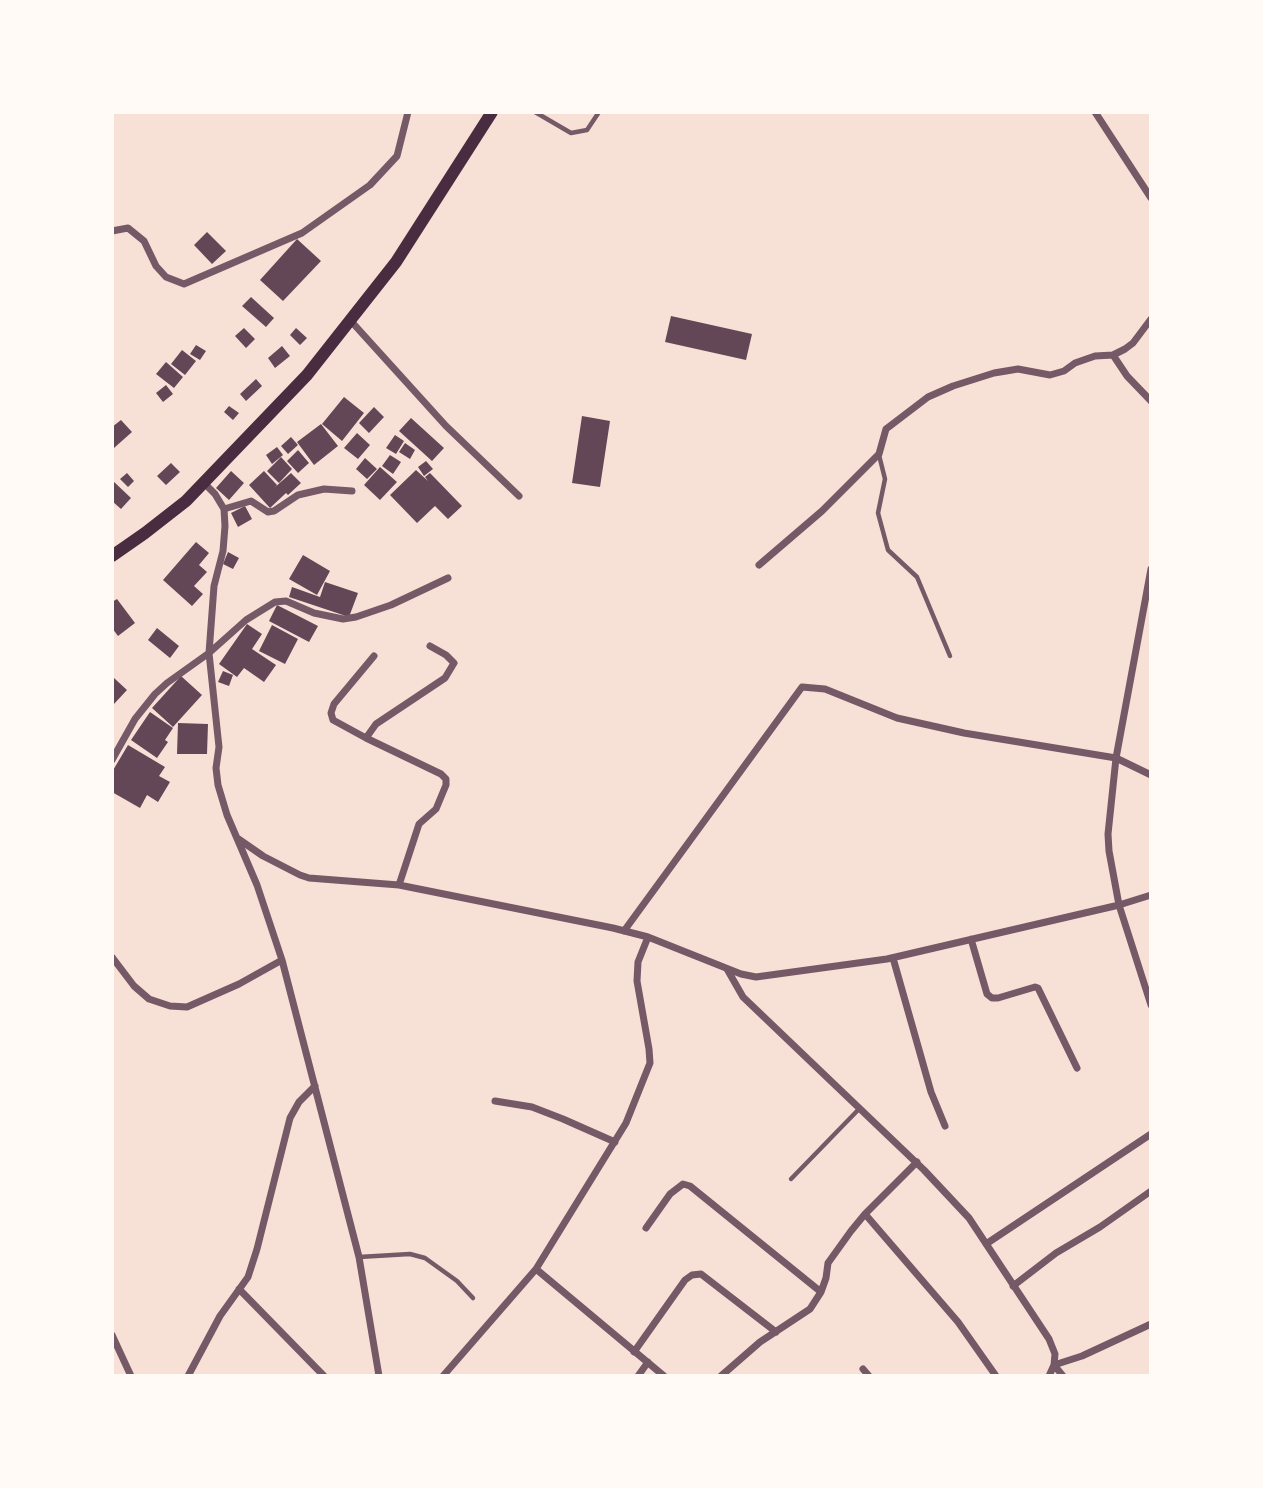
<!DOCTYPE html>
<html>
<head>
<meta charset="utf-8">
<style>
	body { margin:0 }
	#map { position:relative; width:1263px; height:1488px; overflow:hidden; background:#f7e1d7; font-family:"Sofia Sans Condensed",sans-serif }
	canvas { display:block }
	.frame { position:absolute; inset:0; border:114px solid #fffaf5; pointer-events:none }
</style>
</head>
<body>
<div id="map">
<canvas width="1263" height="1488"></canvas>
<div class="frame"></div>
</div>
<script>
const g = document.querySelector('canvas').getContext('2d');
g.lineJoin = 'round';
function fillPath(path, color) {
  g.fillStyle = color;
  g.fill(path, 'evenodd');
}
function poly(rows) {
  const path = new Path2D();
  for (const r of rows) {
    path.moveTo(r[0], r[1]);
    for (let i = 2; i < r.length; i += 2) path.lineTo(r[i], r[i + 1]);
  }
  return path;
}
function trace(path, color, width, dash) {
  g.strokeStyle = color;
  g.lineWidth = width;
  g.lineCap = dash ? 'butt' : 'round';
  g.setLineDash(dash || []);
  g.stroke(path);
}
fillPath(poly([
	[207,232,226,251,212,264,194,245],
	[297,239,321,261,283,301,260,280],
	[251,297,274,318,266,327,242,306],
	[671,316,752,334,746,360,665,342],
	[244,328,255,339,246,348,235,336],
	[296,328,307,338,300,345,290,335],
	[196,345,206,351,200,360,190,354],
	[282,346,290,356,275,368,268,358],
	[182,350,196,361,185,375,171,364],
	[166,362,183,377,174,388,156,374],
	[256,379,262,386,246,401,240,394],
	[166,385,173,394,163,402,156,393],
	[344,397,364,413,342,441,322,424],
	[229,406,239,413,233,420,224,412],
	[374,407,384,417,369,433,359,423],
	[582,416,610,421,600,487,572,483],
	[411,418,444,448,432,461,399,431],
	[121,420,132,432,114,448,112,446,112,427],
	[321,424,338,446,314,465,297,442],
	[357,433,370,445,358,459,344,448],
	[395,435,404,441,396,454,386,448],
	[291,437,298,445,288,454,281,446],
	[405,443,415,450,410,459,399,452],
	[277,447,283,455,272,464,266,455],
	[298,450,309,463,298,473,287,461],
	[390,455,401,462,393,474,382,466],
	[281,457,292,469,279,483,267,471],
	[365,458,377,469,367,479,356,469],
	[426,461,433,469,424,476,418,467],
	[171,463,180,472,166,485,157,476],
	[380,467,397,482,380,500,364,485],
	[416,470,428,481,425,477,430,473,462,506,448,519,435,506,417,523,390,495],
	[231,471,244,483,229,500,216,488],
	[264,471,277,485,274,488,291,473,301,483,288,495,286,493,270,508,249,485],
	[127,473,134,481,128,487,120,479],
	[112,480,131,498,121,509,112,501],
	[245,506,252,519,238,527,231,513],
	[196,542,209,553,199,565,207,572,194,586,203,594,192,606,163,580],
	[228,552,239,558,233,569,223,564],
	[303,555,330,571,317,595,289,579],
	[325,582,358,593,349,617,289,597,292,587,320,597],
	[117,599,135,623,118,636,112,628,112,602],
	[277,605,318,626,309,642,269,621],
	[247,624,262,634,252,649,276,665,264,682,244,668,237,677,219,664],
	[272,625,298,639,285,664,259,651],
	[157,628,179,646,170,658,148,640],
	[223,671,233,675,229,686,218,682],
	[181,676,202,695,173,727,152,708],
	[114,678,127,690,114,704,112,702,112,680],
	[150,712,173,728,165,740,168,742,157,758,131,740],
	[178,723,208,724,207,754,177,754],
	[128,745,165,767,159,776,170,782,158,802,147,795,140,808,112,792,112,772]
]), '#644757');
trace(poly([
	[535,112,571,133,587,130,599,112],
	[879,455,885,479,878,513,888,550,917,577,950,656],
	[791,1179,859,1109],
	[359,1257,410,1254,425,1258,457,1281,473,1298]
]), '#755966', 4.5);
trace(poly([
	[1095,112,1151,198],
	[112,231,128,228,144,241,156,266,166,277,184,284,302,233,370,185,397,156,408,112],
	[350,320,446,426,519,496],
	[1113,355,1127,376,1151,401],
	[204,483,215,494,224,509,225,526,223,551,214,586,209,653,219,747,216,768,218,785,227,815,257,885,282,960,359,1257,379,1376],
	[224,509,251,501,268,512,274,511,298,495,324,489,352,491],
	[759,565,822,511,879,454,886,429,928,397,953,386,994,373,1018,369,1050,375,1064,371,1075,363,1095,356,1113,355,1125,349,1133,343,1151,319],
	[1151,569,1116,758,1108,834,1109,851,1119,905,1151,1005],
	[374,656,334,704,331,713,333,720,366,738,441,774,446,779,446,785,436,809,419,824,399,885],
	[366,738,376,724,445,678,454,663,446,655,430,646],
	[112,760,135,719,155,694,167,683,209,653,246,620,275,602,286,601,314,613,343,619,356,617,391,605,448,578],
	[237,838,263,856,300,875,309,878,399,885,613,928,648,937,741,974,756,977,887,959,1119,905,1151,895],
	[624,931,802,687,825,689,897,718,964,733,1116,758,1151,775],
	[971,939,987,994,992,998,998,998,1035,987,1038,988,1077,1068],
	[112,957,134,986,149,999,170,1006,187,1007,239,984,282,960],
	[893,958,931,1092,945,1126],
	[727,969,743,997,924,1170,969,1218,1049,1339,1055,1354,1054,1365,1049,1376],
	[495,1101,532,1107,563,1119,615,1142],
	[865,1214,958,1322,996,1376],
	[646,1228,670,1194,683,1184,690,1186,821,1292],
	[986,1244,1151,1134],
	[536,1269,664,1376],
	[1013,1286,1056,1253,1100,1227,1151,1191],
	[239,1289,324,1376],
	[112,1335,131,1376],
	[634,1352,685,1280,692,1275,701,1274,776,1332],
	[863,1369,869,1376],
	[188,1376,220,1316,248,1277,257,1249,290,1118,299,1102,315,1086],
	[443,1376,536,1269,626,1123,650,1063,649,1049,637,981,638,962,648,937],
	[638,1376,648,1362],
	[721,1376,760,1342,810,1309,821,1292,826,1278,828,1263,851,1231,865,1214,917,1162],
	[1063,1376,1054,1365,1082,1356,1151,1324]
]), '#755966', 7);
trace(poly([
	[112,556,145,533,186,501,307,375,396,262,492,112]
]), '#4a2c40', 12);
</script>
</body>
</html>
